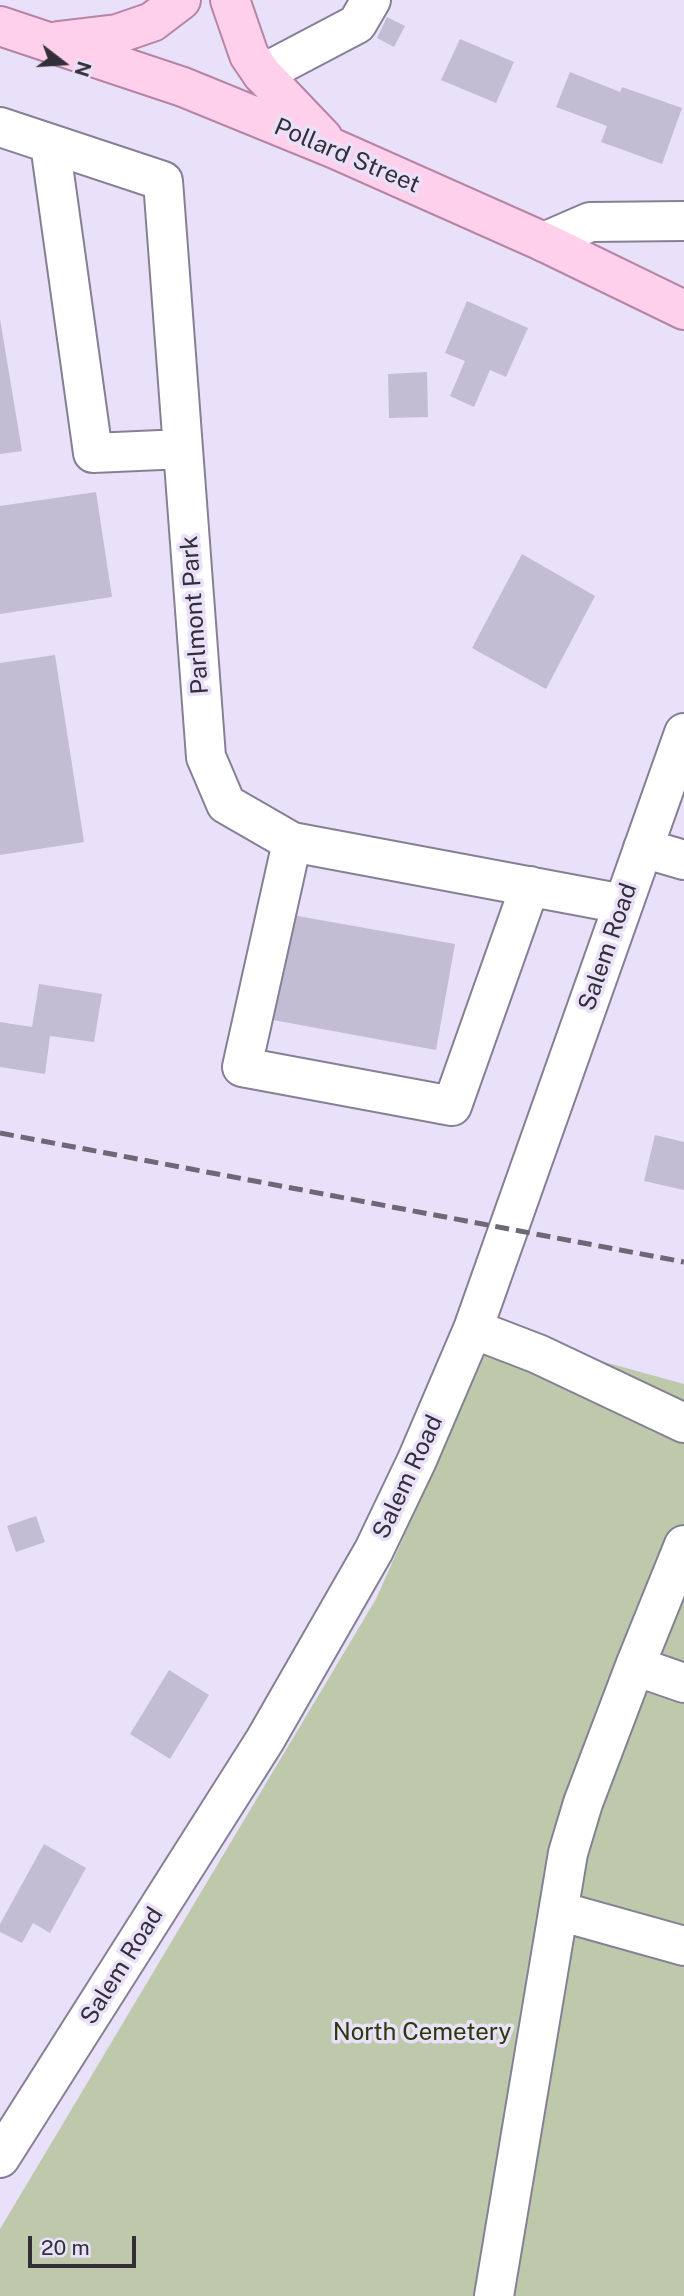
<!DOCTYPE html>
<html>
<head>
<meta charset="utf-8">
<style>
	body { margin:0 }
	#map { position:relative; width:684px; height:2296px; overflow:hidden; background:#e8e1f9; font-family:"Public Sans",sans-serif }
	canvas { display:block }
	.north { position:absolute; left:28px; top:28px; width:70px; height:70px; -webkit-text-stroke:5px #e8e1f9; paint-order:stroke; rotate:107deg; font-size:19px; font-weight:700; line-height:28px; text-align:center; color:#322f38 }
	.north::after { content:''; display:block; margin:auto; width:24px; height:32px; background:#322f38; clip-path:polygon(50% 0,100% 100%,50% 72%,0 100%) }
	.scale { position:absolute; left:28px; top:2236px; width:108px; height:32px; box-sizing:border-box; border:4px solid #322f38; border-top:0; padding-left:9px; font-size:21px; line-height:24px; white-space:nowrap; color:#322f38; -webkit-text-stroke:5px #e8e1f9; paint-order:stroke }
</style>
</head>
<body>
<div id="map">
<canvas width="684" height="2296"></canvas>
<div class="north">N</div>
<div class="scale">20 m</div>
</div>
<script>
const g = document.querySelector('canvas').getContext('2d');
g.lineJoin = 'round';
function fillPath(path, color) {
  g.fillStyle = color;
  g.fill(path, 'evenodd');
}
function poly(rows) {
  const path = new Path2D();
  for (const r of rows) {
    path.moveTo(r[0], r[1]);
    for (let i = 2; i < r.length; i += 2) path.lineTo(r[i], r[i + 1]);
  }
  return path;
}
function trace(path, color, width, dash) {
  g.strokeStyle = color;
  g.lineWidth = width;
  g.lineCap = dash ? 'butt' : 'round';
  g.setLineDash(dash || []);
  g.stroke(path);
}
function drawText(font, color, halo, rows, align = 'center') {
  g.font = font + ' "Public Sans",sans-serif';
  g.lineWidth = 7;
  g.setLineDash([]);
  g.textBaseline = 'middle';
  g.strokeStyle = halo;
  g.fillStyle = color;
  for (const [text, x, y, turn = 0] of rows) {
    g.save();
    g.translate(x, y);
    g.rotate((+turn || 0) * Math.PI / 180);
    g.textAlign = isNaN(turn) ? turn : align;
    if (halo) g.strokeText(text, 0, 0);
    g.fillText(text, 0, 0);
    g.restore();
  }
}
fillPath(poly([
	[495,1332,684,1384,684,2296,0,2296,0,2229,376,1599]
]), '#bec9ab');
fillPath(poly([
	[387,17,405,26,394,47,377,38],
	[460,39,514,62,496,103,441,80],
	[570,72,620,92,622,87,682,108,662,164,601,142,607,126,556,107],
	[467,301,528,328,506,377,490,370,474,407,450,396,465,361,445,353],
	[0,319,22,451,0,454],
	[427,372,428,417,389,418,388,374],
	[96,492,112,597,0,614,0,506],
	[522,554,595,596,546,689,472,648],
	[55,655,84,842,0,855,0,663],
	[292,915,455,944,436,1050,273,1020],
	[39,984,102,994,94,1042,50,1036,45,1074,0,1067,0,1022,32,1027],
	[655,1135,684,1142,684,1190,644,1181],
	[36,1516,45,1542,16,1552,7,1526],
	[169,1670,209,1695,170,1759,130,1734],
	[44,1844,86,1868,50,1933,33,1923,22,1943,0,1932,0,1924]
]), '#c3bdd3');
const minor = poly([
	[262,74,357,24,371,0],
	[0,127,163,181,206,757,226,804,292,842,623,904],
	[50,144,93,453,183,449],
	[544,242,590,222,684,221],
	[292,842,242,1067,452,1106,530,886],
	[643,848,684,860],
	[473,1329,538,1354,684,1423],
	[635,1666,684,1545],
	[559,1911,684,1946],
	[0,2158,265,1740,374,1550,417,1460,473,1329,684,733],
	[494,2296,568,1853,583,1803,635,1666,684,1683]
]);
const major = poly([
	[230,0,249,55,262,74,323,138],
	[0,26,183,87,335,149,544,242,684,310],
	[58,41,117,34,152,22,181,0]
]);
trace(minor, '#868095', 42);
trace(major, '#b784a4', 42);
trace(minor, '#fff', 38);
trace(major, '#fed0eb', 38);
trace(poly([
	[0,1133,684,1262]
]), '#6c6875', 5, [14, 7]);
drawText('24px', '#322f38', '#e8e1f9', [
	["Pollard Street",347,156,23],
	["Parlmont Park",195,615,-94],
	["Salem Road",608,947,-71],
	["Salem Road",408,1477,-65],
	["Salem Road",122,1966,-58]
]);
drawText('24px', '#2b3907', '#e8e1f9', [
	["North Cemetery",422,2033]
]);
</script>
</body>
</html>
